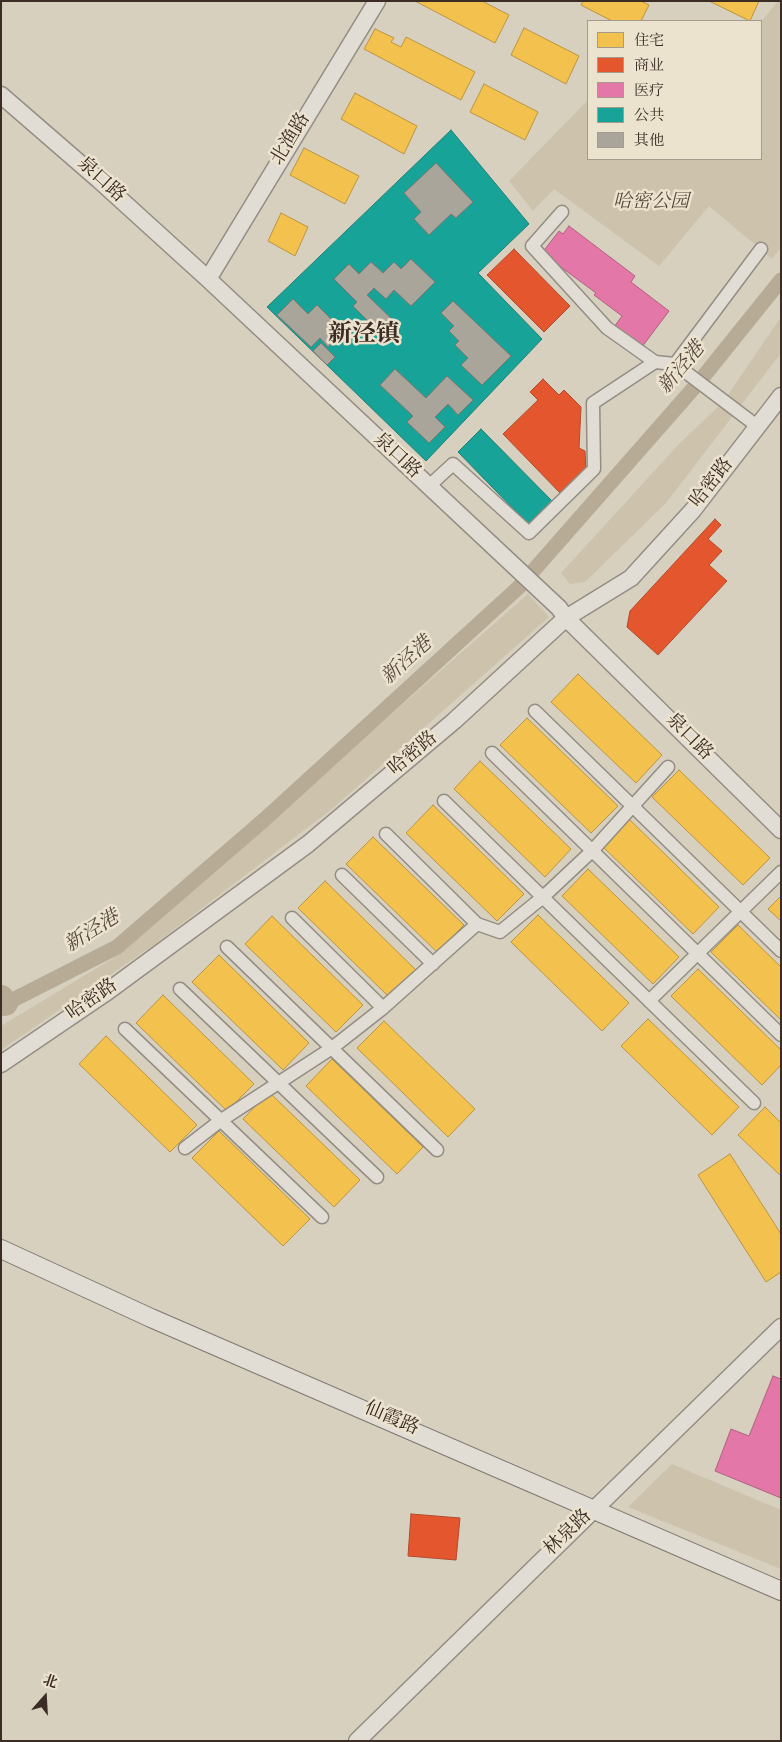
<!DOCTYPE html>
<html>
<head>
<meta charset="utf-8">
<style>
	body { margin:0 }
	#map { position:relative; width:782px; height:1742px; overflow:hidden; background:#d7d0bf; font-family:"Sorts Mill Goudy","Noto Serif SC",serif }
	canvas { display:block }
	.frame { position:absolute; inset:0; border:2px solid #3b2c26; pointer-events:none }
	.legend { position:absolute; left:587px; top:20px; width:175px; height:140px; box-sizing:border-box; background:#ece3cf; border:1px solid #a59a8b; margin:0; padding:6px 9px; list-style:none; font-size:15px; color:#3b2c26 }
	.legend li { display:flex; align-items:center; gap:10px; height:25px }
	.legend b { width:25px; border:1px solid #a59a8b }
	.north { position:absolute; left:20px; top:1672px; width:50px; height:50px; -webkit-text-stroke:4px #ece3cf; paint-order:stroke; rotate:19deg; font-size:14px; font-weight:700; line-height:20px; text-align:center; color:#3b2c26 }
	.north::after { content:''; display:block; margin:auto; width:18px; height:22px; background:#3b2c26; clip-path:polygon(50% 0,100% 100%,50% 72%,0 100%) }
</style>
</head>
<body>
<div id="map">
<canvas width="782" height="1742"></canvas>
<div class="frame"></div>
<ul class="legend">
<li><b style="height:14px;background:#f2c14e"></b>住宅</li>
<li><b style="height:14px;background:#e4572e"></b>商业</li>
<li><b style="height:14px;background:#e377a8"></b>医疗</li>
<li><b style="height:14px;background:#17a398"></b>公共</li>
<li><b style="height:14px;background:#aaa59a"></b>其他</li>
</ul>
<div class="north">北</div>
</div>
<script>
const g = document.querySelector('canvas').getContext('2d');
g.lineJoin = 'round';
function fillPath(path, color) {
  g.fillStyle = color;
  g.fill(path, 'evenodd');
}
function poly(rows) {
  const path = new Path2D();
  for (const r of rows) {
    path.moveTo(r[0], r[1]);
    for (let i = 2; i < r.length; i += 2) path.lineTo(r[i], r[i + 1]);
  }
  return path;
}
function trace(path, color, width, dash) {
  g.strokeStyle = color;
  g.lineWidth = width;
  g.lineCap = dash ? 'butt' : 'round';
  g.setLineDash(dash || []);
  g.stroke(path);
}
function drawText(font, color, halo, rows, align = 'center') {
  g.font = font + ' "Sorts Mill Goudy","Noto Serif SC",serif';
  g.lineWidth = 5;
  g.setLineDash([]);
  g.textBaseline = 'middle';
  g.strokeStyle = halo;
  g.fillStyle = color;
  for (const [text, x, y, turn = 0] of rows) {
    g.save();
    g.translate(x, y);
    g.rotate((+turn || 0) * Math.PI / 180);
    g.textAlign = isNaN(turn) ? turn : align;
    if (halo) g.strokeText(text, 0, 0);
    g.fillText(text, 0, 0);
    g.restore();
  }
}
fillPath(poly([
	[778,1,781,1,781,248,772,259,709,206,659,266,554,189,533,211,509,181,588,100,588,159,761,159,761,22],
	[781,317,781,353,666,503,585,582,570,584,561,573,679,444,723,402],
	[528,594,549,617,332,809,155,944,1,1050,1,1026,115,957],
	[672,1464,781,1510,781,1569,628,1507]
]), '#cdc2ac');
const homes = poly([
	[415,1,482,1,509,15,495,43,415,1],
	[583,1,641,1,649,5,641,21,612,21,581,5,583,1],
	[709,1,759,1,750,21,709,1],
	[524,28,579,56,566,84,511,55,524,28],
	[375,29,394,38,391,42,401,47,406,37,475,72,461,100,364,49,375,29],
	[484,84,538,112,525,140,470,112,484,84],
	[355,93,417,126,404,154,341,119,355,93],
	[304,148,359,176,345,204,290,175,304,148],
	[281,213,308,227,295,256,268,241,281,213],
	[578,674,662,755,636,783,551,702,578,674],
	[527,718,618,806,591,833,500,745,527,718],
	[480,761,571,849,545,877,454,789,480,761],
	[679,770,770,858,743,885,652,797,679,770],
	[433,805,524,894,497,921,406,833,433,805],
	[629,819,719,907,693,934,602,846,629,819],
	[373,837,464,925,437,952,346,864,373,837],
	[588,869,679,957,653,984,562,896,588,869],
	[325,881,416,970,389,997,298,908,325,881],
	[781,896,781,921,768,909,781,896],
	[538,915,629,1003,602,1031,511,942,538,915],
	[272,916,363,1005,336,1032,245,944,272,916],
	[738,925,781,967,781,1020,711,952,738,925],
	[219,955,309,1043,283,1070,192,982,219,955],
	[698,969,781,1050,781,1065,762,1085,671,996,698,969],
	[163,995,254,1084,227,1111,136,1023,163,995],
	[648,1019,739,1107,712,1135,621,1046,648,1019],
	[384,1021,475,1109,448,1137,357,1048,384,1021],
	[106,1036,197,1125,170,1152,79,1064,106,1036],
	[332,1059,423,1147,397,1174,306,1086,332,1059],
	[269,1092,360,1180,334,1207,243,1119,269,1092],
	[765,1107,781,1123,781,1176,738,1135,765,1107],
	[219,1131,310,1219,283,1246,192,1158,219,1131],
	[730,1154,781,1234,781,1272,766,1282,698,1175,730,1154]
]);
fillPath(homes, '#f2c14e');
trace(homes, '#bb9442', 1);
const shops = poly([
	[514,249,570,306,544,332,487,275,514,249],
	[543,379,559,395,564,390,581,407,579,448,585,451,586,472,562,495,503,434,538,400,530,392,543,379],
	[715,519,721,525,708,539,722,551,709,565,727,581,658,655,627,627,630,611,715,519],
	[411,1514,460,1518,456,1560,408,1556,411,1514]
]);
fillPath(shops, '#e4572e');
trace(shops, '#b14a2c', 1);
const health = poly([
	[569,226,635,276,631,282,669,311,642,347,614,327,622,316,594,295,596,293,542,253,559,231,563,234,569,226],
	[773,1376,781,1379,781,1498,715,1471,731,1429,749,1436,773,1376]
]);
fillPath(health, '#e377a8');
trace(health, '#b16081', 1);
const public = poly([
	[451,130,529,224,478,273,542,339,426,461,267,307,451,130],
	[481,429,552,501,528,524,458,452,481,429]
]);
fillPath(public, '#17a398');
trace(public, '#227f76', 1);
trace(poly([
	[1,1006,117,947,265,819,519,587,699,382,781,280]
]), '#b7ab96', 15);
trace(poly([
	[1,998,5,1003]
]), '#b7ab96', 26);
const building = poly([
	[436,163,473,202,456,218,451,214,429,235,414,219,421,212,404,193,436,163],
	[411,259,435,282,411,306,394,290,386,299,374,288,367,295,398,325,384,339,376,331,372,335,362,325,367,320,353,306,357,302,334,279,349,264,359,274,371,262,383,273,394,262,401,269,411,259],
	[293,299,308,314,317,305,343,331,328,347,320,338,311,347,277,315,293,299],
	[453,301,511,356,482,385,461,365,468,358,455,345,459,341,449,331,454,326,441,313,453,301],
	[321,343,335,357,327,365,313,351,321,343],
	[395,369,426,398,447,376,473,400,458,415,448,404,435,417,445,427,429,443,407,422,413,416,380,385,395,369]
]);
fillPath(building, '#aaa59a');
trace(building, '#7d776f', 1);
const minor = poly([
	[562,212,532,246,607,328,655,362,675,364,757,426],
	[675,364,761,249],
	[428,487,453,464,529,533,594,469,593,403,655,362],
	[535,711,781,951],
	[492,753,781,1035],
	[444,801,754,1103],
	[386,834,477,924],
	[342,875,433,964],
	[292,918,383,1008],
	[227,947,437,1150],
	[180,989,377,1177],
	[649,1001,781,872],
	[125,1029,322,1217],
	[185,1148,220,1121,332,1048,383,1008,477,924,500,932,543,897,592,851,668,767]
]);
const tertiary = poly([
	[1,95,99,180,208,279,559,608,566,618,781,830],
	[208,279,377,1],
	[1,1064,104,994,308,844,454,721,566,618,631,578,693,510,781,396],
	[357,1741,781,1327]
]);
const secondary = poly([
	[1,1249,151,1318,781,1591]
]);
trace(minor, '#938d83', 15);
trace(tertiary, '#938d83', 19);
trace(secondary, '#7d776f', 20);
trace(minor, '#e1ddd4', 12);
trace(tertiary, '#e1ddd4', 16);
trace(secondary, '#e1ddd4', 18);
drawText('19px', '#3b2c26', '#ece3cf', [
	["北渔路",292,140,-59],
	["泉口路",100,181,42],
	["泉口路",396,457,43],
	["哈密路",713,484,-52],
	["泉口路",688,738,45],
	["哈密路",414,755,-40],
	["哈密路",93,1001,-35],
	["仙霞路",391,1420,23],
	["林泉路",569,1534,-44]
]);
drawText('italic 19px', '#57483e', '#ece3cf', [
	["哈密公园",651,204]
]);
drawText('italic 20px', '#56483e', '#ece3cf', [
	["新泾港",683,369,-50],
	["新泾港",408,662,-42],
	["新泾港",93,933,-32]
]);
drawText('bold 24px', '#3b2c26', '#ece3cf', [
	["新泾镇",364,337]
]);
</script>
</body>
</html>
